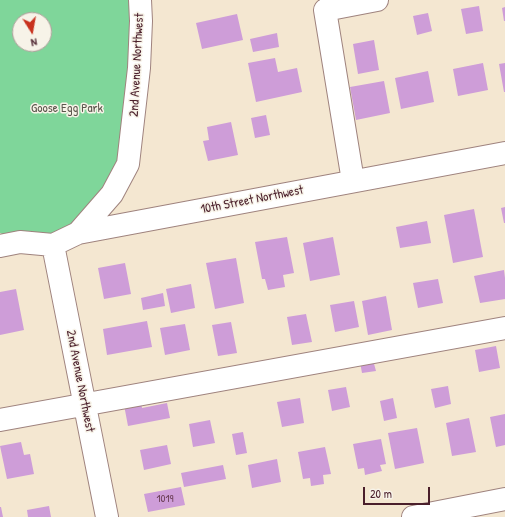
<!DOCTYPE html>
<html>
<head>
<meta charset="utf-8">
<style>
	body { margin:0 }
	#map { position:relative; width:505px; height:517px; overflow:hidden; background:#f4e7d1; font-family:"Patrick Hand",sans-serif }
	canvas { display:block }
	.north { position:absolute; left:12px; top:12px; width:40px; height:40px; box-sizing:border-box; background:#f7f3e8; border:1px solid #b29e9c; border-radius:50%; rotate:169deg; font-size:11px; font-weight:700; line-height:16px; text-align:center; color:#4a1f2b }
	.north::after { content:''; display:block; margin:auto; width:14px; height:18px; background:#c8321e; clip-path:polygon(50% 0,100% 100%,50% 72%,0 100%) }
	.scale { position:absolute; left:363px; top:487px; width:67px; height:18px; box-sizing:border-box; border:2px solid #4a1f2b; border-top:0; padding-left:5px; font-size:12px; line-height:14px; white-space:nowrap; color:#4a1f2b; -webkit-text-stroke:3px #f7f3e8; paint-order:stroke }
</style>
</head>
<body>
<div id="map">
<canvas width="505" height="517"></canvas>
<div class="north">N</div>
<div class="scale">20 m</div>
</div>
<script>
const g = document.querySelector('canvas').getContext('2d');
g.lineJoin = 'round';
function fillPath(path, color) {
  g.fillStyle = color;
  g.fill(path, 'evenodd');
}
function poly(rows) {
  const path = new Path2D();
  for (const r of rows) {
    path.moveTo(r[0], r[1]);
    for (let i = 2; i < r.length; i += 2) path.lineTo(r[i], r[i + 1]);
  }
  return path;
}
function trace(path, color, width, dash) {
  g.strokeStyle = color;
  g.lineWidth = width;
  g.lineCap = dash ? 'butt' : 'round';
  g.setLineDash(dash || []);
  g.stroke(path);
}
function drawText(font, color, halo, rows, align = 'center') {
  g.font = font + ' "Patrick Hand",sans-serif';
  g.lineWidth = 3;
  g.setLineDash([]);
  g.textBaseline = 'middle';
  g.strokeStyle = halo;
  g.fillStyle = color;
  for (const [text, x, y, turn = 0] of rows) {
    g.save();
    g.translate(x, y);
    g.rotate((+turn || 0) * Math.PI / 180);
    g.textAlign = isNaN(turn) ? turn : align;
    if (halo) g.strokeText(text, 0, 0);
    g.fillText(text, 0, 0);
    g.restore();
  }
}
fillPath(poly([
	[0,0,140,0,128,164,78,233,20,242,0,233],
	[20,20,44,20,44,44,20,44]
]), '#7fd69a');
fillPath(poly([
	[479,6,483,31,466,34,461,9],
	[505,7,505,21,504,21,502,8],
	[428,13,432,31,417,35,413,16],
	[237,14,243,40,202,49,196,23],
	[277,33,279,47,253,52,250,39],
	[374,40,379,70,358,74,353,44],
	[275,58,278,72,297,68,302,92,256,102,248,63],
	[483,63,488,90,458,96,453,69],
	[505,63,505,92,504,92,499,64],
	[428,71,434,102,401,109,395,78],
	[384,81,390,113,356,120,350,87],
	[266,115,270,135,255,138,251,118],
	[231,122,238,155,208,161,203,141,209,140,207,127],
	[505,207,505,223,504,223,501,208],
	[474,209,483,257,453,263,444,215],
	[427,221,431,243,400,248,396,227],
	[287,237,294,273,283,275,285,287,268,290,265,279,262,279,255,242],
	[333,237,340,275,310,281,303,243],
	[236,258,244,303,215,309,206,263],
	[125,263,131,294,104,299,98,268],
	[504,270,505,278,505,299,480,303,474,276],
	[438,279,443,303,418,308,413,283],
	[191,284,195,308,171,313,166,289],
	[16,289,24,330,0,335,0,292],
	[163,293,165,306,143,310,141,298],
	[386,296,392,330,368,335,362,301],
	[354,301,359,327,335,332,330,305],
	[306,314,312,342,292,345,287,317],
	[147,321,152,347,107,355,103,329],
	[231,322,237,353,218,356,212,325],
	[185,324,190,350,165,355,160,328],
	[496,346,500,368,479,372,475,350],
	[373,360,376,371,362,373,360,362],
	[448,386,451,404,435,408,431,389],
	[346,387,350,407,332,411,328,390],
	[300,398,304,423,282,427,277,402],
	[393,398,397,418,384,421,380,401],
	[141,402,142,408,167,403,170,418,128,426,124,405],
	[505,414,505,445,496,447,490,417],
	[469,418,476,452,452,456,446,423],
	[210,420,215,443,193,447,189,424],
	[417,428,424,463,395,469,388,433],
	[243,432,247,453,236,455,232,434],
	[381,439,386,464,380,465,382,471,365,475,364,468,358,469,353,444],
	[21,442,24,455,30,454,34,474,7,479,0,446],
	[167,445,171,464,144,470,140,450],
	[325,447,331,474,323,475,324,484,311,486,310,478,303,479,298,452],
	[277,459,281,482,252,488,248,465],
	[223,465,226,479,184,487,181,473],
	[181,487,185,505,148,512,144,494],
	[49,506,51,517,28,517,27,510],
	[0,507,1,507,3,517,0,517]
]), '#ce9dd8');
const minor = poly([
	[353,181,325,10,377,0],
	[78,233,112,194,128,164,139,68,141,21,140,0],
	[53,245,107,517],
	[0,246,20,242,53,245,78,233,505,153],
	[0,420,505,328],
	[413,517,505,499]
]);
trace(minor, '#9f837e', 24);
trace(minor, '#fff', 22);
drawText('11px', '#6b3e56', null, [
	["1019",165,499]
]);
drawText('13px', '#4a1f2b', '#f7f3e8', [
	["2nd Avenue Northwest",137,65,-87],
	["10th Street Northwest",252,200,-11],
	["2nd Avenue Northwest",80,381,79]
]);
drawText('13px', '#5a564c', '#f7f3e8', [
	["Goose Egg Park",67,109]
]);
</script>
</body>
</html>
